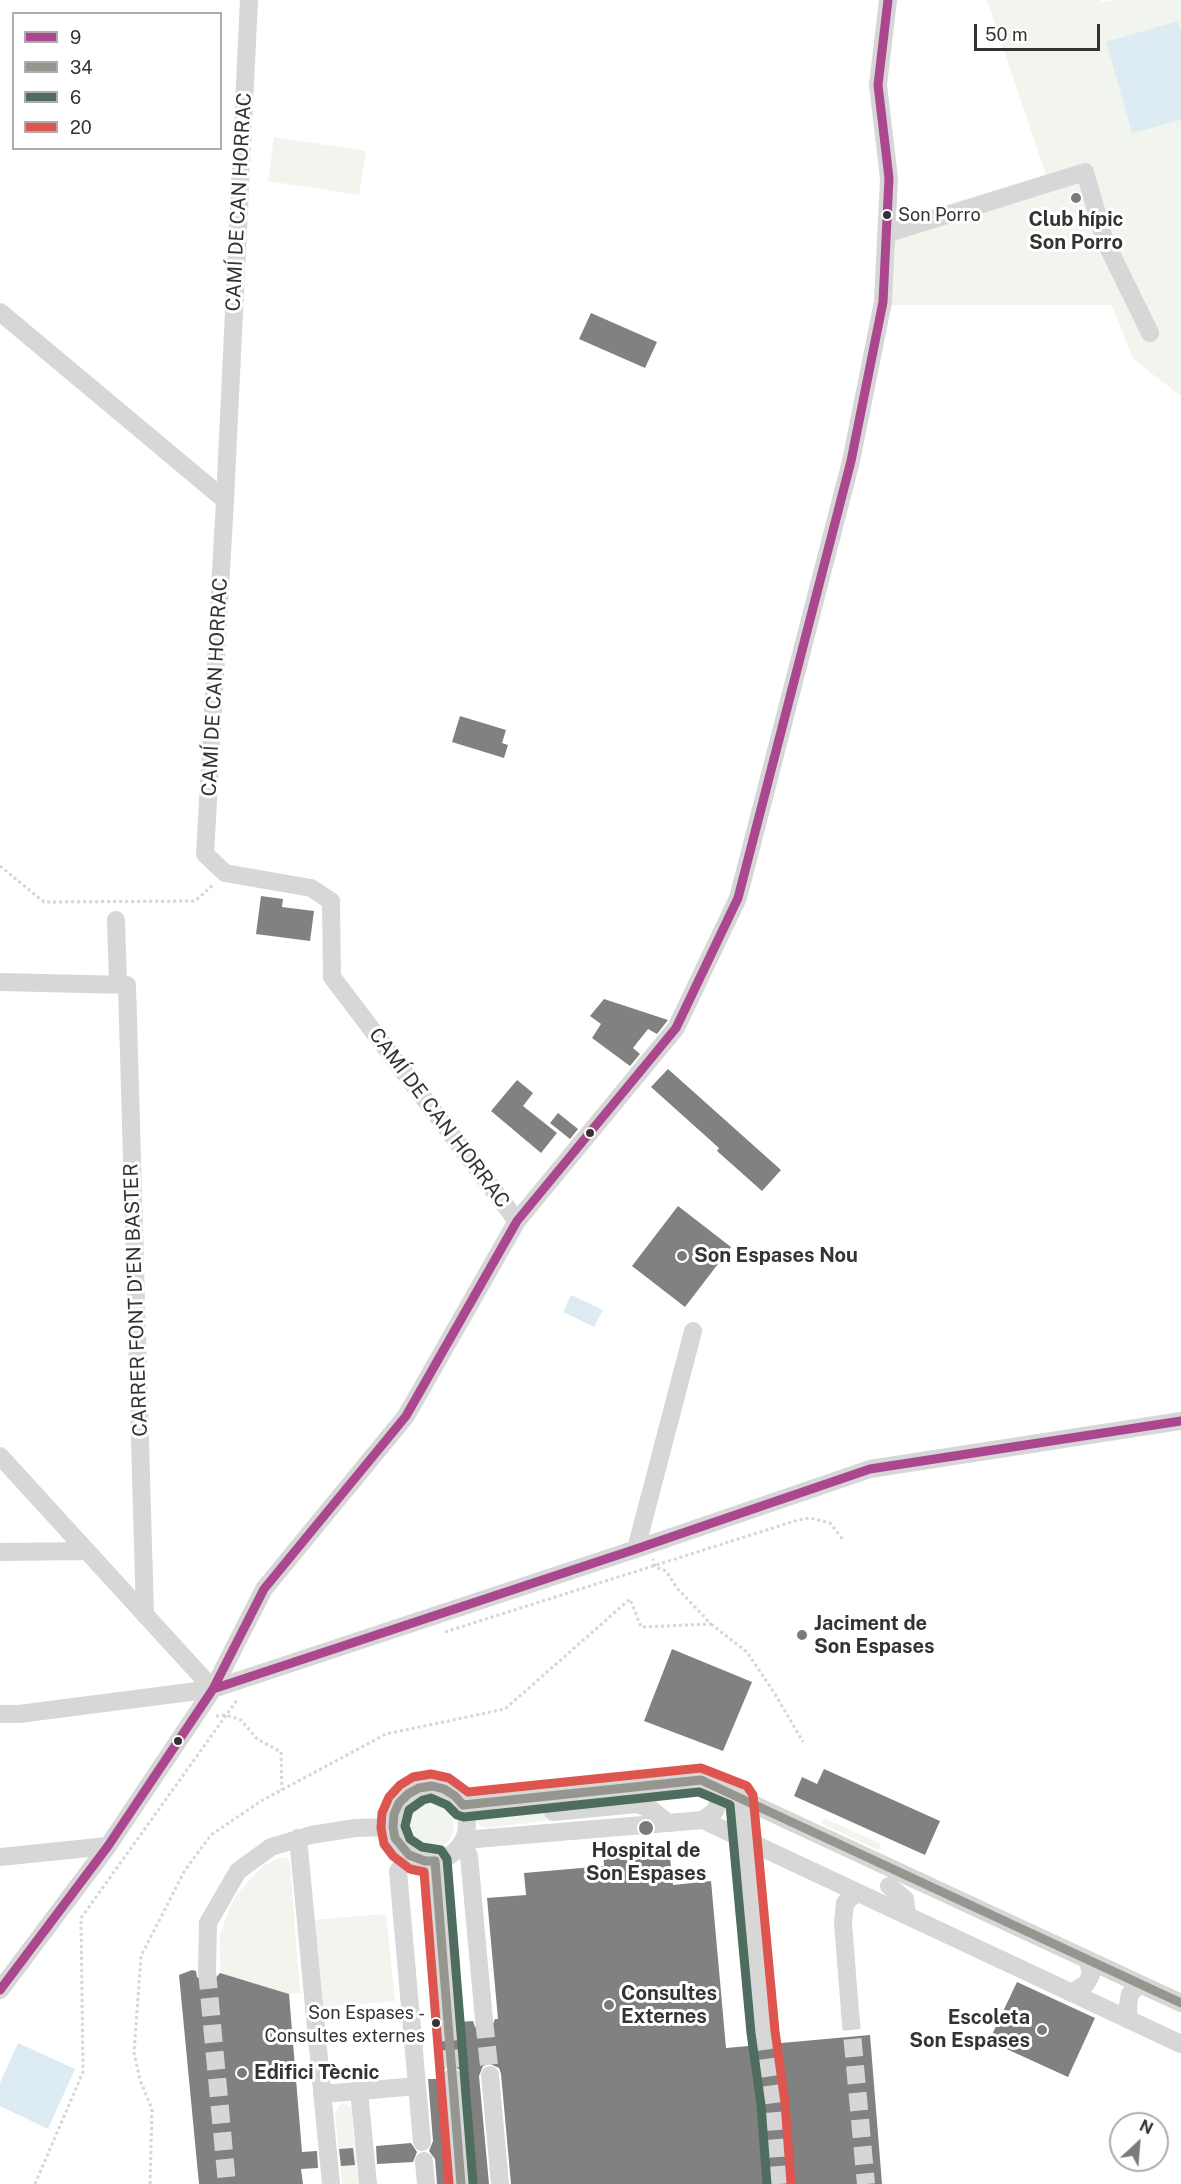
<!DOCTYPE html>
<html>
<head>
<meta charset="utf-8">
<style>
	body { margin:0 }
	#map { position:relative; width:1181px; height:2184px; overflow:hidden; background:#fff; font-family:"Public Sans",sans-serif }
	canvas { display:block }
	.legend { position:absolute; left:12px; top:12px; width:210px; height:138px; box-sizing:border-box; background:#fff; border:2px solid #adadad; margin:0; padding:8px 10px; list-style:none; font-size:18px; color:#333 }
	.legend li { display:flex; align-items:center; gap:12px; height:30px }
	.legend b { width:30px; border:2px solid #adadad }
	.north { position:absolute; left:1109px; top:2112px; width:60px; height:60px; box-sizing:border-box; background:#fff; border:2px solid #adadad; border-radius:50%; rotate:26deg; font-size:16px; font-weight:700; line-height:24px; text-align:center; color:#333 }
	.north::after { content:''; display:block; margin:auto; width:21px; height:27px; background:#7a7a7a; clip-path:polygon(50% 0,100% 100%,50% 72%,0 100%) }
	.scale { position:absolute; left:974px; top:24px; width:126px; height:27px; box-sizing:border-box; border:3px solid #333; border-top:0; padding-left:8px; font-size:18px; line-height:21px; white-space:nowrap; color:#333; -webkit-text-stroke:4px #fff; paint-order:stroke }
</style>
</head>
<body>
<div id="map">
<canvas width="1181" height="2184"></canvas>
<ul class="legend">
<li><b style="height:8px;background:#ab478f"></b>9</li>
<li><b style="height:8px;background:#969691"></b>34</li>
<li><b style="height:8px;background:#4f6d5e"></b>6</li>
<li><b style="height:8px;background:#de544e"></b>20</li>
</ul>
<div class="north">N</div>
<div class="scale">50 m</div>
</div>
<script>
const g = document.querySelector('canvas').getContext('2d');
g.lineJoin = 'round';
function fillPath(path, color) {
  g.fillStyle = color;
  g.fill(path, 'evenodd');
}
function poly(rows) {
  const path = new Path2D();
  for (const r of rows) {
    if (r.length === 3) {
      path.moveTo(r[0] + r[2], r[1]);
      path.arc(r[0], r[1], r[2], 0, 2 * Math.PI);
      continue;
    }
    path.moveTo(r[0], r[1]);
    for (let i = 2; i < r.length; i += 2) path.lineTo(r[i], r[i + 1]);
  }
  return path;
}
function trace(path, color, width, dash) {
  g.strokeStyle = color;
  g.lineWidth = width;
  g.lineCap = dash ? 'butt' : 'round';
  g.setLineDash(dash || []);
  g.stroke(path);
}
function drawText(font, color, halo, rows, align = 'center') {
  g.font = font + ' "Public Sans",sans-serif';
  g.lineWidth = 6;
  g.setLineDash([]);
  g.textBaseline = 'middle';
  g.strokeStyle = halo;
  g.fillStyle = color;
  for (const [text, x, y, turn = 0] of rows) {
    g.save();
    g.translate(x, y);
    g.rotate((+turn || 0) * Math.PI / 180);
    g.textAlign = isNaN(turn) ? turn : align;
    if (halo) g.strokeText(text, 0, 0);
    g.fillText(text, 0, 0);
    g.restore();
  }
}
fillPath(poly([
	[987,0,1101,0,1102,2,1114,0,1181,0,1181,396,1134,360,1111,305,892,305,895,220,1046,175],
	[274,137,366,151,359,195,268,181],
	[429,1825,25],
	[546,1806,546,1821,485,1828,479,1825,476,1821,480,1813],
	[824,1818,881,1844,878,1850,822,1824],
	[280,1858,287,1858,290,1863,300,1993,289,1994,220,1973,220,1934,228,1912,237,1894,263,1866],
	[386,1914,395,2001,321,2007,312,1920],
	[342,2103,351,2108,358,2184,342,2184,335,2113]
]), '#f1f5ed');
fillPath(poly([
	[1178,21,1181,32,1181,120,1132,133,1106,42],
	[571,1295,603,1310,594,1327,563,1312],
	[18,2043,75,2069,48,2129,0,2106,0,2083]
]), '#ddebf3');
fillPath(poly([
	[591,313,657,342,645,368,579,339],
	[460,716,506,730,502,743,508,745,504,758,452,742],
	[261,896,283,899,282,907,314,911,310,941,256,934],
	[604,999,668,1020,657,1034,648,1029,633,1048,640,1054,630,1066,592,1038,601,1024,590,1016],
	[668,1069,781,1170,762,1191,717,1151,719,1148,651,1087],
	[517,1080,533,1093,523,1106,557,1133,541,1153,491,1111],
	[558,1113,578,1129,570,1139,550,1123],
	[678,1206,731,1247,685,1307,632,1266],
	[672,1649,752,1682,723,1751,644,1721],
	[824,1769,940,1821,925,1855,794,1796,802,1777,817,1784],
	[660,1844,662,1859,670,1858,673,1885,711,1881,726,2048,870,2035,882,2184,511,2184,501,2074,499,2068,490,2064,483,2066,479,2076,489,2184,472,2184,463,2076,461,2070,452,2066,445,2068,441,2078,450,2184,437,2184,435,2159,429,2151,433,2141,428,2079,440,2079,435,2023,443,2033,448,2034,455,2032,459,2022,473,2021,475,2027,484,2031,491,2029,495,2019,498,2019,487,1898,526,1895,524,1873,604,1866,603,1848],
	[192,1970,196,1971,197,1977,206,1982,213,1981,220,1973,289,1994,302,2152,317,2151,318,2168,301,2169,303,2184,199,2184,179,1975],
	[1017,1982,1095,2018,1068,2077,989,2041],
	[411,2143,417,2152,413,2162,377,2164,376,2146],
	[353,2148,355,2165,341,2166,339,2149]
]), '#818181');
trace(poly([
	[207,1971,227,2184],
	[850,2012,866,2184],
	[484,2020,490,2075],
	[448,2023,452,2077],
	[763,2032,773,2104,779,2184]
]), '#d6d6d6', 18, [18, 9]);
trace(poly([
	[0,866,44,902,195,901,213,885],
	[711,1624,747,1652,775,1694,803,1742],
	[445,1632,798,1520,810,1518,830,1523,844,1541],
	[216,1716,226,1715,241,1720,257,1739,281,1752,282,1790],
	[35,2184,83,2072,81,1918,237,1700],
	[150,2184,152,2109,140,2080,134,2053,141,1956,185,1870,211,1835,261,1801,386,1734,505,1709,630,1599,641,1627,711,1624,677,1588,666,1571,655,1567,653,1559]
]), '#d6d6d6', 3, [3, 3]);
trace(poly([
	[249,0,225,500,205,854,225,873,311,888,331,901,332,977,517,1221],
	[886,234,1085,172,1105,241,1150,333],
	[0,312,225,500],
	[116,920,118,984],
	[0,982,127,985,145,1615],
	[0,1456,213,1689],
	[636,1549,693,1331],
	[0,1552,87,1551],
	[0,1714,19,1714,213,1689,636,1549,870,1469,1181,1421],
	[430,1824,37],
	[741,1797,763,2032],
	[463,1805,701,1780,1181,2003],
	[553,1812,637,1804,652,1810,667,1822],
	[703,1820,715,1811,719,1801,718,1788],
	[298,1838,331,2184],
	[464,1840,703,1820,1181,2044],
	[463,1843,469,1856,484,2020],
	[409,1855,398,1871,422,2142],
	[0,1857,108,1846],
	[435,1861,448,2023],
	[889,1886,905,1899,907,1916],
	[207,1971,208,1923,238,1871,271,1847,311,1835,355,1828,393,1827],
	[0,1990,108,1846,213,1689,264,1589,406,1416,517,1221,676,1028,738,898,851,461,883,302,889,178,878,85,888,0],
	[1071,1993,1086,1984,1091,1975,1088,1960],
	[850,2012,843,1923,845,1903,857,1892],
	[1129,2020,1128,2005,1130,1994,1140,1984],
	[490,2075,500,2184],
	[452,2077,461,2184],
	[359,2091,417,2086],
	[322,2094,359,2091,368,2184],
	[424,2161,426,2184]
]), '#d7d7d7', 18);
trace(poly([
	[213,1689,636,1549,870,1469,1181,1421],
	[0,1990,108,1846,213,1689,264,1589,406,1416,517,1221,676,1028,738,898,851,461,883,302,889,178,878,85,888,0]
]), '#ab478f', 9);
trace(poly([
	[461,2184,435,1861,425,1861,409,1855,395,1838,393,1827,394,1814,399,1803,408,1794,419,1788,432,1786,444,1789,455,1796,463,1805,701,1780,1181,2003]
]), '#969691', 9);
trace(poly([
	[473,2183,447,1859,441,1850,422,1847,410,1839,405,1826,409,1810,423,1800,431,1798,447,1805,457,1815,464,1817,699,1792,730,1805,751,2033,761,2105,767,2184]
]), '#4f6d5e', 9);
trace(poly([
	[449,2184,424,1872,410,1869,393,1856,384,1844,381,1828,382,1813,389,1797,400,1785,413,1777,431,1774,449,1778,468,1792,701,1768,747,1786,753,1795,775,2031,785,2103,791,2183]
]), '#de544e', 9);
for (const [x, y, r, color] of [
	[1076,198,6,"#7a7a7a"],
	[887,215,5,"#333"],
	[590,1133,5,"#333"],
	[682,1256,6,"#7a7a7a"],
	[802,1635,6,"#7a7a7a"],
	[178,1741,5,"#333"],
	[646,1828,8,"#7a7a7a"],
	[609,2005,6,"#7a7a7a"],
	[436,2023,5,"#333"],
	[1042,2030,6,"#7a7a7a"],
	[242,2073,6,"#7a7a7a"]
]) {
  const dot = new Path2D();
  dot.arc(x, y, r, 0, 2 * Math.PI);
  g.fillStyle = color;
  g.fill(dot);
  trace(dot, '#fff', 2);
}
drawText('18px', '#333', '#fff', [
	["Son Porro",898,215],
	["Son Espases -",425,2013,"right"],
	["Consultes externes",425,2036,"right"]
], 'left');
drawText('20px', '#333', '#fff', [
	["CAMÍ DE CAN HORRAC",239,202,-87],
	["CAMÍ DE CAN HORRAC",215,687,-87],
	["CAMÍ DE CAN HORRAC",439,1118,53],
	["CARRER FONT D'EN BASTER",136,1300,-92]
]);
drawText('bold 20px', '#333', '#fff', [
	["Club hípic",1076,220,"center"],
	["Son Porro",1076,243,"center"],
	["Son Espases Nou",694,1256],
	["Jaciment de",814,1624],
	["Son Espases",814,1647],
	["Hospital de",646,1851,"center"],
	["Son Espases",646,1874,"center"],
	["Consultes",621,1994],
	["Externes",621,2017],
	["Escoleta",1030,2018,"right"],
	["Son Espases",1030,2041,"right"],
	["Edifici Tècnic",254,2073]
], 'left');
</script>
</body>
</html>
